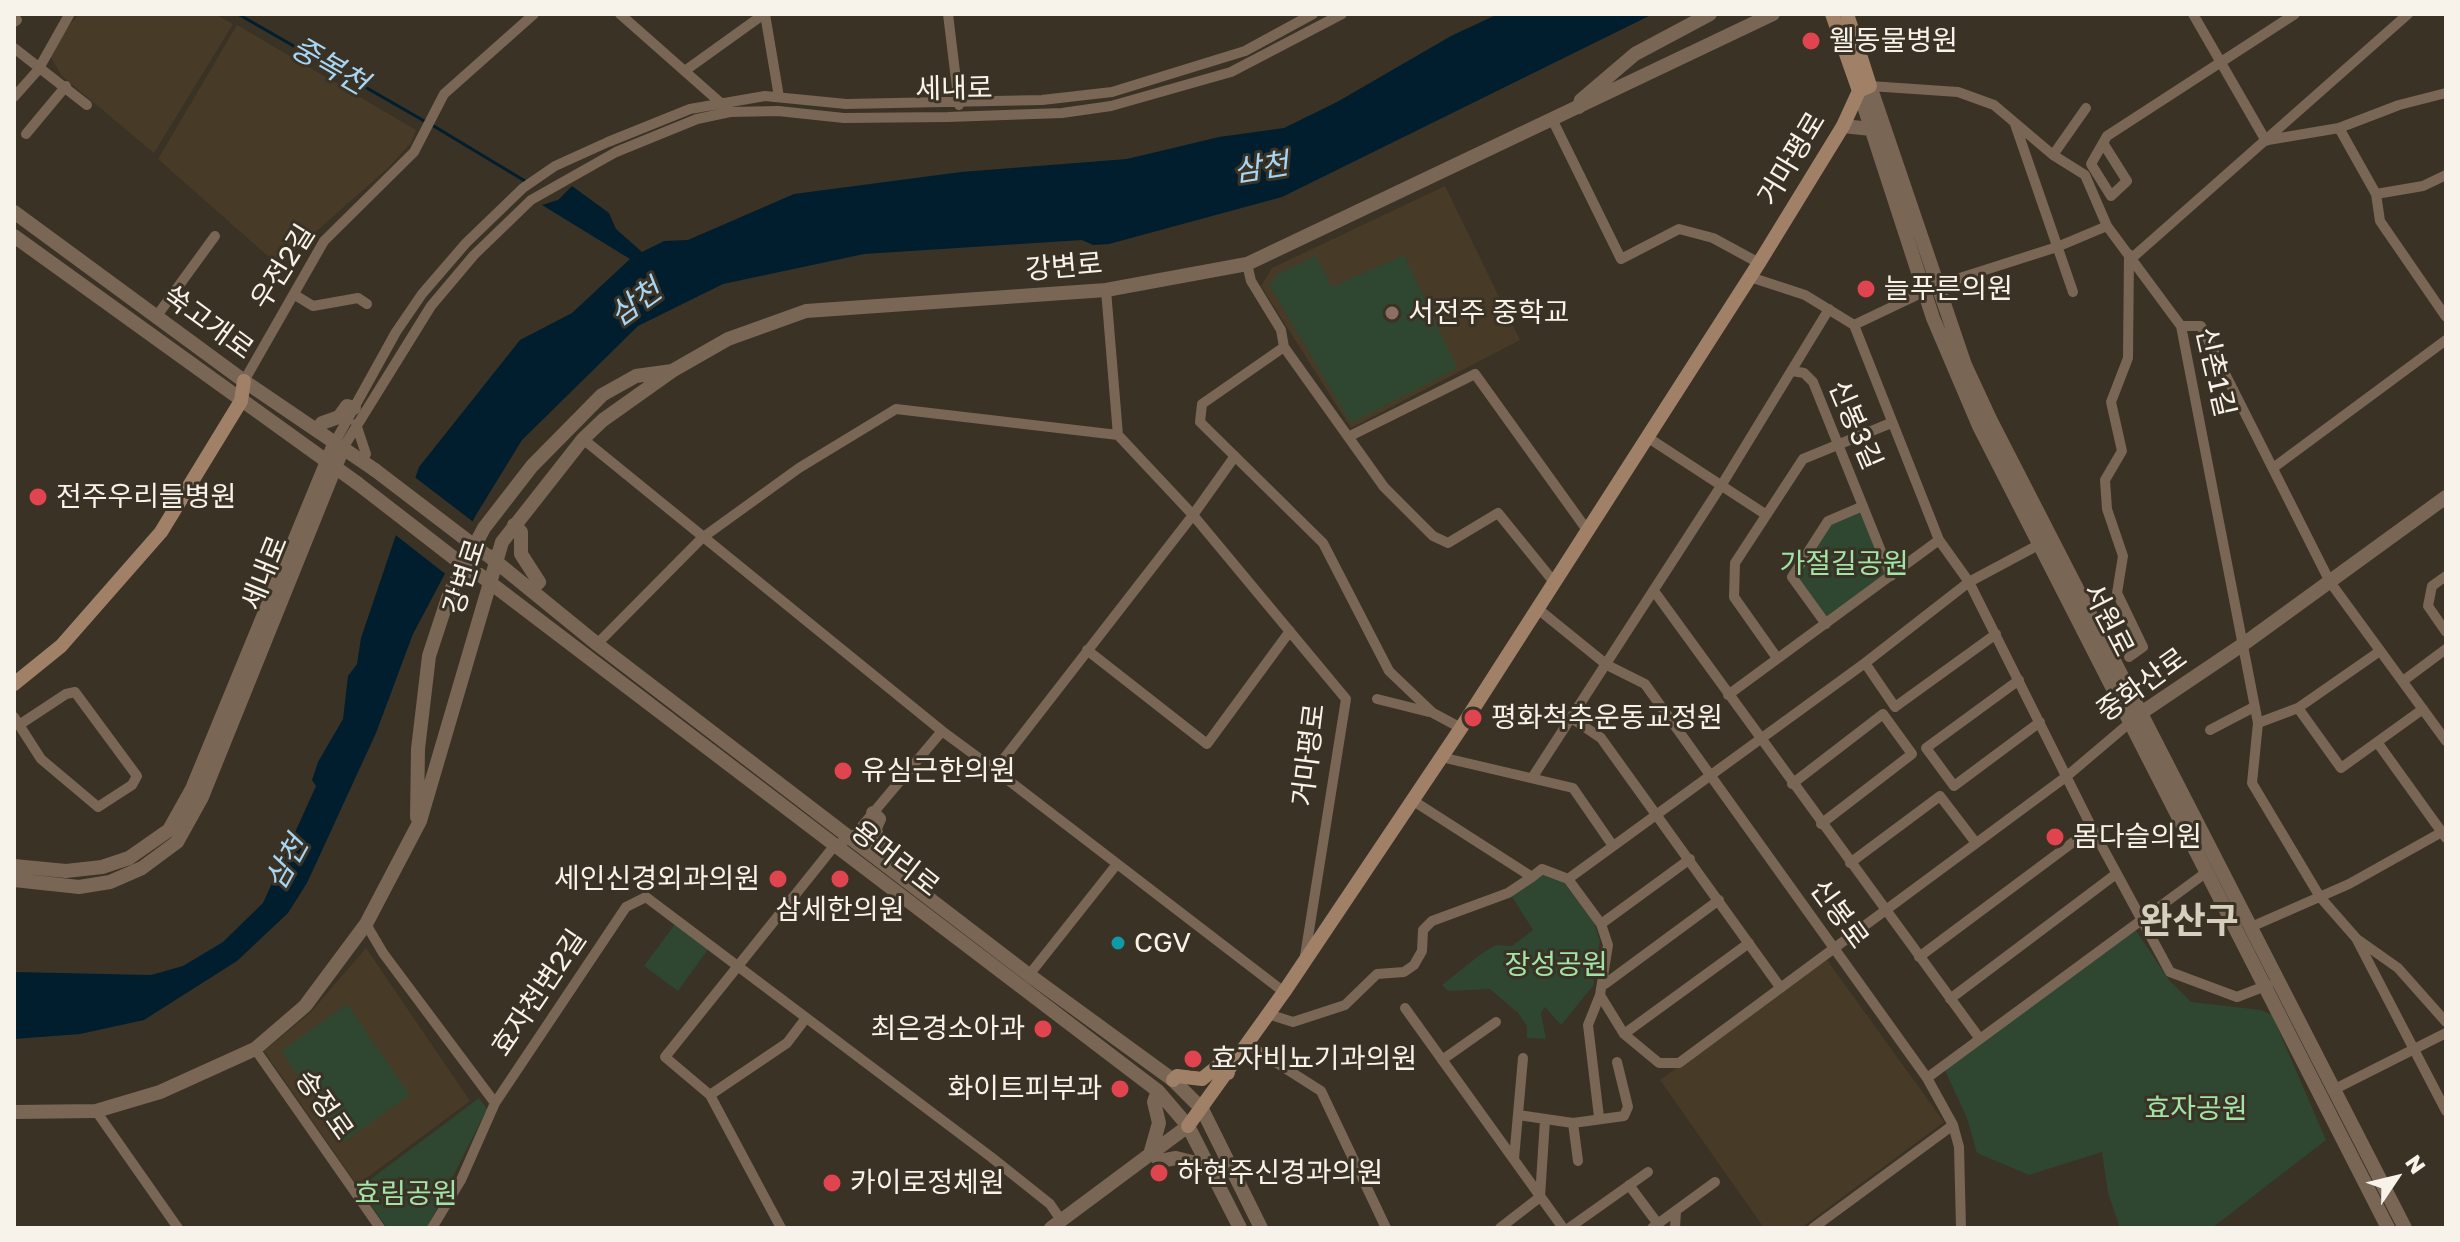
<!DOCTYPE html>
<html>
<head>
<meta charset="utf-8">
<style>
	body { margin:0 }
	#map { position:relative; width:2460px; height:1242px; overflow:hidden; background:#3a3225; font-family:"Golos Text",sans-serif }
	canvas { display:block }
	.frame { position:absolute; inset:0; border:16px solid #f7f2ea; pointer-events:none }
	.north { position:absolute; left:2356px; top:1138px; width:80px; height:80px; -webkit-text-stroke:6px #3a3225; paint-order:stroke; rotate:55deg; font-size:22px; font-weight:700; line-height:32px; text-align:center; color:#f7f2ea }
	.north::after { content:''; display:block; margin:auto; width:28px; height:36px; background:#f7f2ea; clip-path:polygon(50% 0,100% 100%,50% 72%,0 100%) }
</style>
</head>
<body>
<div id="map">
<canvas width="2460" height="1242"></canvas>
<div class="frame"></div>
<div class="north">N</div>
</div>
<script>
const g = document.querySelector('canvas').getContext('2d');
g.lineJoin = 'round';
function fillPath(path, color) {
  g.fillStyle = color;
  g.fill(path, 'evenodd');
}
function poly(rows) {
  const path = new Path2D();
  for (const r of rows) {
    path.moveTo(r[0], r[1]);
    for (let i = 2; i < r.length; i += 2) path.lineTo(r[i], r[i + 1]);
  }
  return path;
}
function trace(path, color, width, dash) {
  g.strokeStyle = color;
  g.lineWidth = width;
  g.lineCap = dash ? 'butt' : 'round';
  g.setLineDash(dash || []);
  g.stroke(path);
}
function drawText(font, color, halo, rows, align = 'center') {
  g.font = font + ' "Golos Text","Noto Sans KR",sans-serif';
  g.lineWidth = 6;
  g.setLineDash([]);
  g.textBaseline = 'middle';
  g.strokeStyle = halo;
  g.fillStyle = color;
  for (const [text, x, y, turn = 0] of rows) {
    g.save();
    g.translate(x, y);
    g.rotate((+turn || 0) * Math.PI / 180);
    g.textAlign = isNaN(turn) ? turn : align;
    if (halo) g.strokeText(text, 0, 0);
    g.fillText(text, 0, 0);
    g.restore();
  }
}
fillPath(poly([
	[79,14,215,14,233,24,154,153,62,76,47,51],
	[237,25,416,130,411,143,388,168,278,265,158,159],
	[1445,186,1520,340,1351,428,1261,286,1272,268],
	[366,948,470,1101,357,1185,264,1051,311,1012],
	[1827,960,1944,1122,1801,1228,1764,1228,1660,1080]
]), '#473b28');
fillPath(poly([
	[1404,255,1457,368,1351,423,1270,286,1277,274,1316,256,1332,287],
	[1863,506,1891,576,1826,624,1792,577,1828,521],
	[1542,874,1564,883,1594,923,1600,941,1593,986,1561,1025,1545,1007,1541,1013,1546,1039,1527,1038,1527,1026,1518,1013,1490,989,1448,991,1442,985,1481,954,1496,945,1512,946,1533,930,1511,895],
	[675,924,709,948,678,991,644,966],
	[2135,929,2169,980,2191,1002,2261,1010,2272,1015,2326,1140,2212,1228,2120,1228,2108,1193,2102,1152,2029,1175,1977,1153,1967,1118,1942,1064],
	[347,1004,410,1095,345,1141,281,1051],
	[479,1098,487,1109,427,1228,387,1228,359,1188]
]), '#2f4631');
fillPath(poly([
	[1498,14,1653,14,1282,197,1109,244,1093,245,1082,240,864,254,723,284,638,326,522,440,476,515,413,634,376,733,307,883,288,913,237,961,144,1020,80,1034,14,1039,14,972,151,975,183,966,223,942,263,903,316,786,312,780,318,762,343,719,348,676,357,664,361,638,419,467,520,340,572,313,630,259,542,205,558,200,572,186,609,213,616,229,642,252,664,241,688,240,794,194,961,172,1127,159,1219,137,1284,128,1337,102,1451,36]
]), '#011e2e');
fillPath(poly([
	[412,475,476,524,448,576,393,533]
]), '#3a3225');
trace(poly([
	[238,14,426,122],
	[432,125,525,181]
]), '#011e2e', 3);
trace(poly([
	[620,14,723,105],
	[765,14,779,97],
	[948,14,959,105],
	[2193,14,2266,141],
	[14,22,17,20],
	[14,48,87,105],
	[686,70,764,14],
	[1870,86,1958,92,1994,105,2053,155,2085,175,2107,226,2181,326,2258,723,2252,783,2320,897,2356,938,2446,1111],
	[14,97,38,70,69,15],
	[1553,121,1621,259,1679,229,1713,238,1759,263],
	[2015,124,2073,292],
	[2339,128,2376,194],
	[26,134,66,86],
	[2268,140,2339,128,2399,105,2446,93],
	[2103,143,2127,181,2111,196,2091,164,2107,136,2295,14],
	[2053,155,2086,108],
	[2446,175,2423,186,2376,194,2380,221,2446,317],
	[2132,258,2408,14],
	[1247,264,1251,281,1281,330,1284,347,1384,487,1433,536,1448,543,1498,513,1554,582],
	[1750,277,1805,295,1854,325,1939,540,1969,582,2092,828,2170,972,2237,997,2268,985],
	[295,295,313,306,358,298,367,304],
	[156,317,215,236],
	[1854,325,1938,285,2057,247,2107,226],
	[2181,326,2201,326,2330,582,2446,741],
	[1284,347,1202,404,1200,422,1323,543,1389,671,1433,713,1461,728],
	[1792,371,1804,373,1813,382,1891,576],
	[244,381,324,241,414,152,444,94,534,14],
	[356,424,366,454,362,460],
	[1348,437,1475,374,1587,530],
	[1647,437,1765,514],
	[583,439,942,731,852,838,835,845,665,1057,710,1095,781,1228],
	[335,442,396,332,422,294,466,243,523,188,555,166,608,142,690,109,765,96,846,104,1042,100,1112,92,1245,51,1313,14],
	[343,448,431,306,474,255,531,200,616,152,697,119,730,112,778,111,844,118,948,117,1062,113,1111,106,1231,72,1342,14],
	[1235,456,1193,515,1346,699,1305,956],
	[2273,468,2446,340],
	[2446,576,2432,586,2428,606,2446,632],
	[1654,591,1980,1039],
	[1538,609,1607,665,1645,684,1927,1078,1953,1125,1959,1147,1961,1228],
	[1826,624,1792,577,1828,521,1863,506],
	[597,644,702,538,799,468,896,409,1118,435],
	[1087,650,1207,744,1290,631],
	[2129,657,2143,647,2117,593,2123,556,2107,509,2105,480,2122,451,2111,402,2128,358,2129,254],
	[1777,658,1734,597,1735,563,1803,459,1891,423],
	[1865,663,1895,707,1996,634],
	[2019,680,1926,748,1954,786,2040,722],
	[2403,681,2446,649],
	[1728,695,1939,540],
	[1377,699,1429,712],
	[2298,708,2341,768,2423,709],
	[14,717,41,759,98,807,132,785,137,776,75,692,66,694,19,725],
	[1570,717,1601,738,1780,987],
	[2258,723,2298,708,2380,651],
	[2210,730,2254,707],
	[942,731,995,770,1193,515,1118,435,1106,290],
	[2377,742,2446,838],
	[1441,757,1573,788,1613,846],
	[995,770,1284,992],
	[1532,778,1721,486,1829,309],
	[1792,784,1883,714,1912,754,1821,824],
	[1412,800,1532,877,1542,869,1568,879,1865,663,1969,582,2042,543],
	[1850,863,1940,796,1976,843],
	[1568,879,1601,924,1608,945,1600,995,1624,1034,1659,1063,1679,1063,2067,776,2133,720],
	[366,924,383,953,495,1103],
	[1601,924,1690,859],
	[2251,927,2349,884,2442,832],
	[2357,939,2398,968,2446,1022],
	[1919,957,2092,828],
	[1029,975,1117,864],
	[1605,984,1719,900],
	[1950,999,2116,874],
	[1405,1008,1563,1228],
	[1268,1014,1293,1022,1345,1005,1377,974,1404,972,1414,965,1422,951,1423,930,1432,921,1508,893,1532,877],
	[1624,1034,1749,943],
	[1247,1044,1321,1091,1386,1228],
	[255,1049,380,1228],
	[1442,1060,1496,1022],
	[1927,1078,2204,874],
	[2335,1089,2446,1033],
	[710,1095,787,1043,806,1018],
	[96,1111,178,1228],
	[1518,1115,1573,1123,1624,1116,1628,1107,1617,1062],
	[1599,1117,1588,1025,1600,995],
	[1573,1123,1578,1161],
	[1514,1159,1523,1058],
	[1629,1185,1658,1224],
	[432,1228,461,1180,495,1103,626,907,646,897,991,1157,1050,1204,1061,1220],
	[1500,1228,1540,1197,1545,1120],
	[1569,1228,1648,1172],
	[1652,1228,1715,1182],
	[1675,1228,1676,1211],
	[1813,1228,1953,1125]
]), '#796655', 10);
trace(poly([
	[1870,86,1965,365,1990,419,2405,1228],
	[1859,91,1933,318,1979,426,2388,1228],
	[1579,107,1581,100,1635,54,1710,14],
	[1843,126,1871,129],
	[14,212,244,381,375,470],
	[14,236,357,483],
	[317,430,322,423,339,417,347,406,354,408],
	[514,525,521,532,521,554,539,582,532,589],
	[489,556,597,644,1029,975,1173,1080,1202,1109,1261,1228],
	[480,575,1158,1091,1188,1126,1240,1228],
	[2141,713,2245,643,2446,497],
	[873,813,879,819,875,828,878,844,887,852,880,859],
	[417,817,418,749,429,656,450,592,484,528,532,466,602,395,636,376,672,371],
	[14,866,66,871,102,867,129,858,169,830,192,789,335,442],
	[14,880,79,887,110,882,142,868,177,842,202,797,343,448],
	[1158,1091,1154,1102,1159,1123,1151,1151,1160,1161,1176,1158,1192,1162,1197,1169,1208,1163],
	[14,1112,96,1111,160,1092,255,1049,305,1006,366,924,420,821,502,542,583,439,603,420,672,371,728,339,806,311,1106,290,1247,264,1773,14],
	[1051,1228,1188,1126]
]), '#796655', 14);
trace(poly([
	[1832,14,1859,91],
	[14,684,61,646,161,532,241,401,244,381],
	[1173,1080,1177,1076,1202,1079,1218,1066,1228,1073],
	[1188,1126,1284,992,1461,728,1759,263,1843,126,1859,91,1870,86,1847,14]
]), '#a08167', 14);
trace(poly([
	[375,470,485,554],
	[357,483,472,572]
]), '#796655', 14);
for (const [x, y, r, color] of [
	[1811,41,10,"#e0444e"],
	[1866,289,10,"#e0444e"],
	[1392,313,8,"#8d6e63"],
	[38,497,10,"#e0444e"],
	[1473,718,10,"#e0444e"],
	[843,771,10,"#e0444e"],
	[2055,837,10,"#e0444e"],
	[778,879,10,"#e0444e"],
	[840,879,10,"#e0444e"],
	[1118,943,8,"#0f9aa8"],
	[1043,1029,10,"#e0444e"],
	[1193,1059,10,"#e0444e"],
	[1120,1089,10,"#e0444e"],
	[1159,1173,10,"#e0444e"],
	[832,1183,10,"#e0444e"]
]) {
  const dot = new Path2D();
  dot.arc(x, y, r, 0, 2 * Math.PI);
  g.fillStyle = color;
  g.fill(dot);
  trace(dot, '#3a3225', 3);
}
drawText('28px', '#f7f2ea', '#3a3225', [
	["웰동물병원",1829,41],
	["늘푸른의원",1884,289],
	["서전주 중학교",1408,313],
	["전주우리들병원",56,497],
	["평화척추운동교정원",1491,718],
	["유심근한의원",861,771],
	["몸다슬의원",2073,837],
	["세인신경외과의원",760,879,"right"],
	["삼세한의원",840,910,"center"],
	["CGV",1134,943],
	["최은경소아과",1025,1029,"right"],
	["효자비뇨기과의원",1211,1059],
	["화이트피부과",1102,1089,"right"],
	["하현주신경과의원",1177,1173],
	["카이로정체원",850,1183]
], 'left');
drawText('28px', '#f7f2ea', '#3a3225', [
	["세내로",954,89,-1],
	["거마평로",1792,159,-59],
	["우전2길",283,267,-58],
	["강변로",1064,267,-5],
	["쑥고개로",208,323,36],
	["신촌1길",2215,372,77],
	["신봉3길",1855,425,67],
	["세내로",265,573,-68],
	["강변로",465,577,-72],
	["서원로",2108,620,63],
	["중화산로",2142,685,-36],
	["거마평로",1309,755,-83],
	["용머리로",895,859,38],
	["신봉로",1839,914,54],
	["효자천변2길",539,993,-56],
	["송정로",324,1105,55]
]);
drawText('28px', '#a1e4a6', '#3a3225', [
	["가절길공원",1844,564],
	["장성공원",1556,965],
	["효자공원",2196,1109],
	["효림공원",406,1194]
]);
drawText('italic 30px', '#a7d6f4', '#3a3225', [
	["중복천",329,66,30],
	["삼천",1261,168,-9],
	["삼천",636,303,-36],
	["삼천",287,863,-61]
]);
drawText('bold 36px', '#d8cebe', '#3a3225', [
	["완산구",2189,922]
]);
</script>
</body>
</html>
